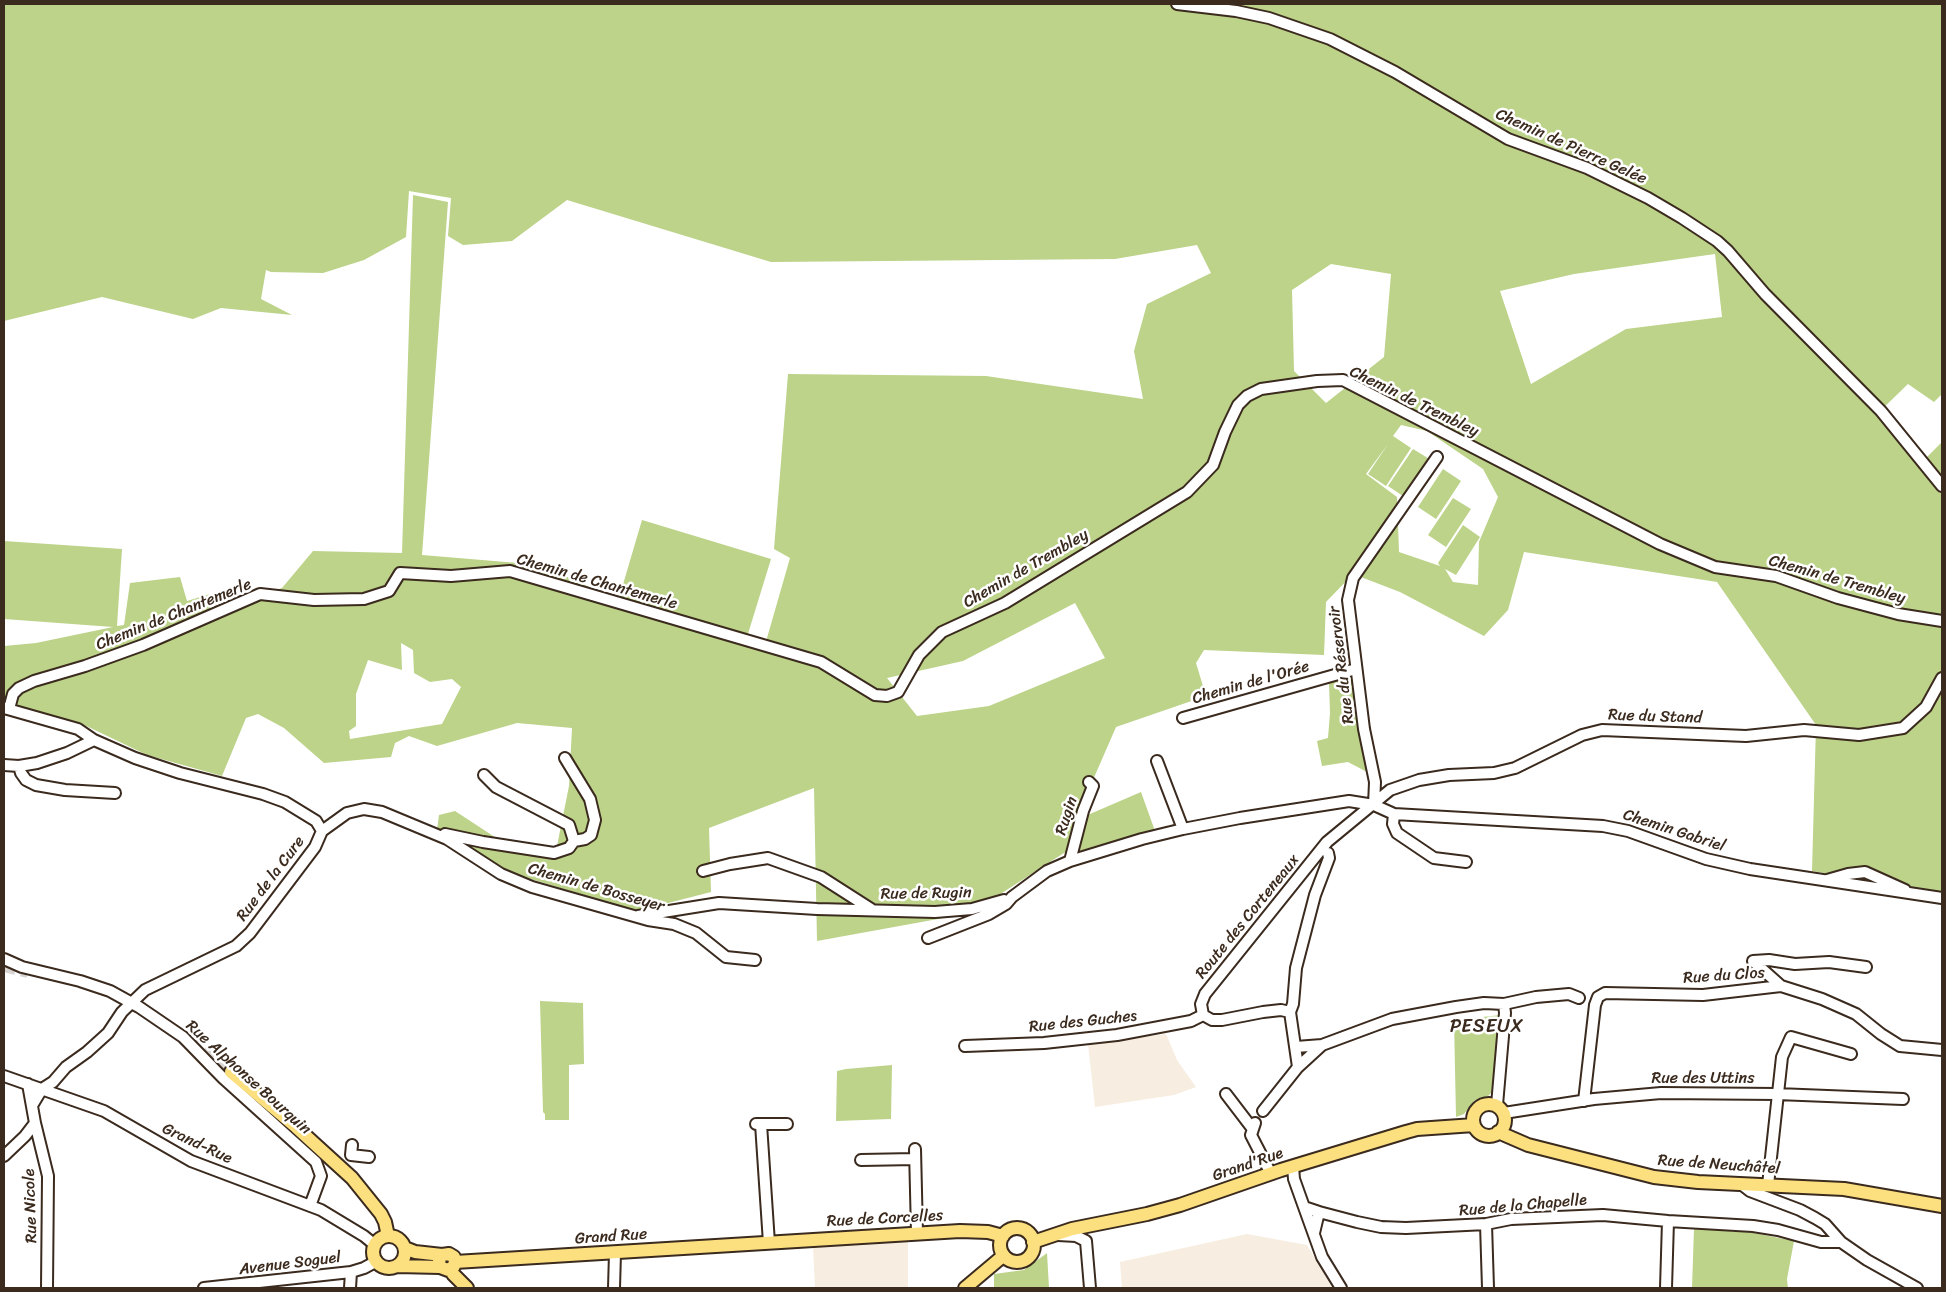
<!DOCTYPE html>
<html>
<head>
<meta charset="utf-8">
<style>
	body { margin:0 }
	#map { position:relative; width:1946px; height:1292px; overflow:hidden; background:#fff; font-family:Sriracha,sans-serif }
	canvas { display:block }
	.frame { position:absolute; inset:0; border:5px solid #3b2a1e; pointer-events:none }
</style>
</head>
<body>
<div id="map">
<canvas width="1946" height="1292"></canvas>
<div class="frame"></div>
</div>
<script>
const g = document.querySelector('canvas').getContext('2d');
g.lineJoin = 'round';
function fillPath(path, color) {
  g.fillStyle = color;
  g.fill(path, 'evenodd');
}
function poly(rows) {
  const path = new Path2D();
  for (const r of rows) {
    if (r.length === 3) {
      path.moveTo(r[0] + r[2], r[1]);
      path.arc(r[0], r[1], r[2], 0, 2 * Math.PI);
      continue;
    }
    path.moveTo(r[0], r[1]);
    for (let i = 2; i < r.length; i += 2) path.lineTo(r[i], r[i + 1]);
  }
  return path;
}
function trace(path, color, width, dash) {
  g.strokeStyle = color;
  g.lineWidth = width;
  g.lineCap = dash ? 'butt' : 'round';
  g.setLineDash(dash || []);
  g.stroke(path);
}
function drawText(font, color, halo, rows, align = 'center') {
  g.font = font + ' Sriracha,sans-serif';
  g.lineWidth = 5;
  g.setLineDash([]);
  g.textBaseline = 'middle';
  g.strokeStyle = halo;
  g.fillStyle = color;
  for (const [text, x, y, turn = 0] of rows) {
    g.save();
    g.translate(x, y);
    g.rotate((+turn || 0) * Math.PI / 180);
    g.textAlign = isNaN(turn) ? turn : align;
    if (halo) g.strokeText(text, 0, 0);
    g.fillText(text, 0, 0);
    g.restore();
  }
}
fillPath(poly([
	[1166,1034,1177,1060,1196,1087,1174,1095,1095,1107,1088,1044],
	[1247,1234,1307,1245,1332,1288,1122,1288,1120,1262],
	[908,1238,908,1288,815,1288,813,1247]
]), '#f7ede0');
fillPath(poly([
	[4,4,1942,4,1942,394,1934,402,1908,384,1877,414,1921,463,1942,442,1942,892,1812,871,1816,725,1717,582,1524,552,1508,610,1484,636,1400,592,1353,574,1326,602,1324,655,1204,650,1196,663,1206,696,1116,727,1079,812,1067,851,971,913,817,941,814,788,709,828,711,892,637,911,504,871,437,830,439,815,455,811,507,845,556,851,569,786,572,728,517,723,437,746,409,736,395,743,391,757,324,763,284,728,258,714,246,718,222,776,147,755,78,722,4,715,4,646,36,643,113,627,4,619,4,541,122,549,117,626,124,625,130,583,180,577,187,601,210,594,212,611,282,588,313,551,402,553,413,195,448,202,422,555,542,565,617,600,765,645,790,558,774,549,788,374,986,376,1143,399,1134,351,1147,304,1211,273,1197,245,1115,259,771,262,567,200,512,241,463,245,448,236,451,198,409,191,406,237,364,260,323,273,271,272,266,270,261,299,292,315,221,308,193,319,102,297,4,321],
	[1715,254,1722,317,1626,329,1531,384,1500,291,1574,274],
	[1331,264,1391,274,1384,357,1326,403,1294,371,1292,290],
	[1401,425,1427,431,1483,469,1498,497,1479,542,1478,585,1453,582,1445,569,1456,575,1480,537,1463,525,1438,563,1440,566,1399,552,1397,497,1366,474,1388,444,1368,474,1386,486,1411,448,1393,436],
	[1075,603,1105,658,989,706,917,716,887,678,963,661],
	[401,643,413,650,414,673,430,682,452,679,461,687,442,724,350,739,349,731,356,726,356,694,368,660,402,670],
	[1413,449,1431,460,1406,498,1388,486],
	[1443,469,1461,481,1436,519,1418,507],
	[1453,498,1471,509,1446,547,1428,535],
	[642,520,771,559,747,637,619,598],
	[1347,676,1354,678,1357,697,1354,697,1355,701,1349,702,1350,711,1358,710,1367,772,1348,762,1322,766,1317,741,1328,738,1330,713,1329,682],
	[1141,792,1155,831,1080,852,1083,817],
	[540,1001,583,1003,584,1064,569,1065,569,1120,545,1120,545,1114,543,1112],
	[1501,1015,1493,1091,1488,1096,1475,1100,1464,1114,1456,1117,1454,1020],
	[892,1065,891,1119,836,1121,837,1071,846,1069],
	[1694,1228,1726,1229,1729,1231,1734,1232,1739,1230,1794,1241,1787,1279,1788,1288,1692,1288],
	[1047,1253,1049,1288,994,1288,994,1274,1024,1270]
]), '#bcd389');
trace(poly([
	[4,966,28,972],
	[189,1040,231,1072]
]), '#d8d4d2', 12, [12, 6]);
const minor = poly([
	[1177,4,1236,11,1269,18,1330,39,1395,72,1508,139,1587,168,1648,198,1682,218,1717,241,1728,251,1765,294,1881,411,1942,486],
	[4,708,78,729,94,740,135,758,180,773,263,794,285,802,316,821,322,831,315,847,250,933,236,946,145,990,122,1012,108,1033,87,1052,66,1067,53,1082,42,1089,33,1104],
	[9,709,13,694,19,688,34,681,85,666,143,645,260,594,314,600,364,599,389,591,400,573,451,576,510,571,821,662,875,695,887,696,898,692,919,655,942,632,1005,603,1187,492,1213,465,1225,432,1238,405,1247,396,1261,389,1317,381,1343,380,1660,544,1715,567,1776,576,1838,598,1898,614,1942,621],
	[1183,718,1356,669],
	[565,758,590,799,595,820,591,835,585,839,574,841],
	[1157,761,1183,829],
	[4,765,19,766,37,763,67,753,94,740],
	[19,766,21,773,26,780,36,785,65,790,115,793],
	[1374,805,1375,782,1364,729,1348,600,1353,578,1437,457],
	[1394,814,1393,824,1397,833,1434,858,1466,862],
	[322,831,347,813,364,809,382,812,447,839,501,874,532,887,648,920,674,924,696,933,726,957,755,960],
	[445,834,483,842,554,853,569,848,574,841,569,825,496,787,484,775],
	[1070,861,1083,811,1093,786,1089,782],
	[703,871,730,864,768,858,821,877,871,909],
	[1827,880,1848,874,1865,872,1905,890],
	[638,916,719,903,817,909,935,912,972,909,1004,900],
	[928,938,989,914,1006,904,1012,897,1047,871,1070,861,1142,839,1183,829,1240,818,1349,801,1374,805,1394,814,1603,826,1628,831,1706,859,1750,869,1942,898],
	[4,959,22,967,80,981,110,991,139,1007,183,1037,223,1078,316,1162,321,1176,310,1206],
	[1753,961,1769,960,1795,964,1829,962,1866,967],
	[1753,961,1781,986],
	[1203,1015,1201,1004,1205,994,1327,842,1390,790,1419,780,1449,775,1494,773,1515,768,1582,735,1602,730,1746,736,1804,730,1859,735,1903,728,1926,707,1942,678],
	[1203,1015,1212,1020,1222,1020,1263,1012,1281,1010,1290,1012],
	[965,1046,1044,1043,1117,1035,1191,1021,1203,1015],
	[1296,1047,1322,1045,1392,1019,1456,1007,1484,1003,1504,1004,1536,997,1569,994,1579,998],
	[1298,1067,1290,1012,1293,1004,1296,968,1315,895,1329,858,1328,853],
	[4,1076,104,1111,191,1161,321,1210,364,1236,375,1245],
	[1226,1094,1252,1128],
	[1584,1101,1595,1005,1598,997,1605,993,1703,995,1781,986,1822,999,1856,1014,1881,1034,1900,1046,1942,1050],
	[1497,1105,1505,1013,1504,1004],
	[1263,1111,1298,1067,1322,1045],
	[1504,1113,1594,1099,1661,1093,1777,1094,1903,1099],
	[35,1123,48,1176,47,1288],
	[1255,1123,1251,1135,1271,1174],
	[756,1124,787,1124],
	[761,1124,769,1243],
	[352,1145,351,1155,369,1157],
	[915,1149,917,1233],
	[4,1156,25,1136,35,1123,28,1084],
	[861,1160,915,1159],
	[1293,1167,1294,1179,1304,1207],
	[1741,1184,1750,1191,1800,1210,1815,1218,1825,1224,1841,1242,1867,1260,1917,1288],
	[1768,1185,1782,1057,1791,1037,1851,1054],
	[1319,1212,1304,1207,1322,1257,1341,1288],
	[1486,1224,1488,1288],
	[1314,1233,1319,1212,1357,1222,1381,1227,1406,1228,1486,1224,1511,1219,1603,1215,1668,1221,1753,1226,1778,1230,1821,1242,1841,1242],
	[1058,1235,1076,1236,1086,1241,1090,1288],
	[204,1288,351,1272,364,1268,377,1261],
	[350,1288,351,1272],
	[614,1288,615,1253],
	[1666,1288,1668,1221]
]);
const major = poly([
	[231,1072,296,1127,352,1178,381,1214,385,1222,388,1236],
	[1489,1120,16],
	[1498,1132,1528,1145,1654,1177,1698,1182,1844,1189,1942,1206],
	[1017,1245,17],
	[389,1252,16],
	[1033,1242,1072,1229,1147,1214,1180,1205,1281,1170,1406,1132,1417,1129,1474,1125],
	[405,1248,415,1252,442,1255],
	[455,1262,960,1231,988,1232,1003,1236],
	[397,1266,440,1267,448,1270,454,1266,455,1262,454,1257,449,1254,442,1255,439,1259,440,1267],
	[450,1269,453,1274,467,1288],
	[965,1288,1003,1256]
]);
trace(minor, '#3b2a1e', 14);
trace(major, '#3b2a1e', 16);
trace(minor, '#fff', 10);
trace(major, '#fce080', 12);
drawText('16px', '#3b2a1e', '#fff', [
	["Chemin de Pierre Gelée",1571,147,24],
	["Chemin de Trembley",1414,402,26],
	["Chemin de Trembley",1026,569,-30],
	["Chemin de Trembley",1837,580,16],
	["Chemin de Chantemerle",597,582,16],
	["Chemin de Chantemerle",174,615,-22],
	["Rue du Réservoir",1342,665,-97],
	["Chemin de l'Orée",1251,683,-16],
	["Rue du Stand",1655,717,2],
	["Rugin",1067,816,-72],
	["Chemin Gabriel",1674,831,18],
	["Rue de la Cure",271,879,-53],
	["Chemin de Bosseyer",596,888,16],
	["Rue de Rugin",926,894,-1],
	["Route des Corteneaux",1248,917,-51],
	["Rue du Clos",1724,976,-4],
	["Rue des Guches",1083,1022,-6],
	["Rue Alphonse Bourquin",248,1078,42],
	["Rue des Uttins",1703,1079],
	["Grand-Rue",197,1144,25],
	["Grand'Rue",1248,1165,-19],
	["Rue de Neuchâtel",1719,1165,4],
	["Rue Nicole",31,1206,-92],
	["Rue de la Chapelle",1523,1206,-5],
	["Rue de Corcelles",885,1219,-3],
	["Grand Rue",611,1237,-4],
	["Avenue Soguel",290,1264,-7]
]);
g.letterSpacing = '1px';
drawText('19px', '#3b2a1e', '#fff', [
	["PESEUX",1487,1027]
]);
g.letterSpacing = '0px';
</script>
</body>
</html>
